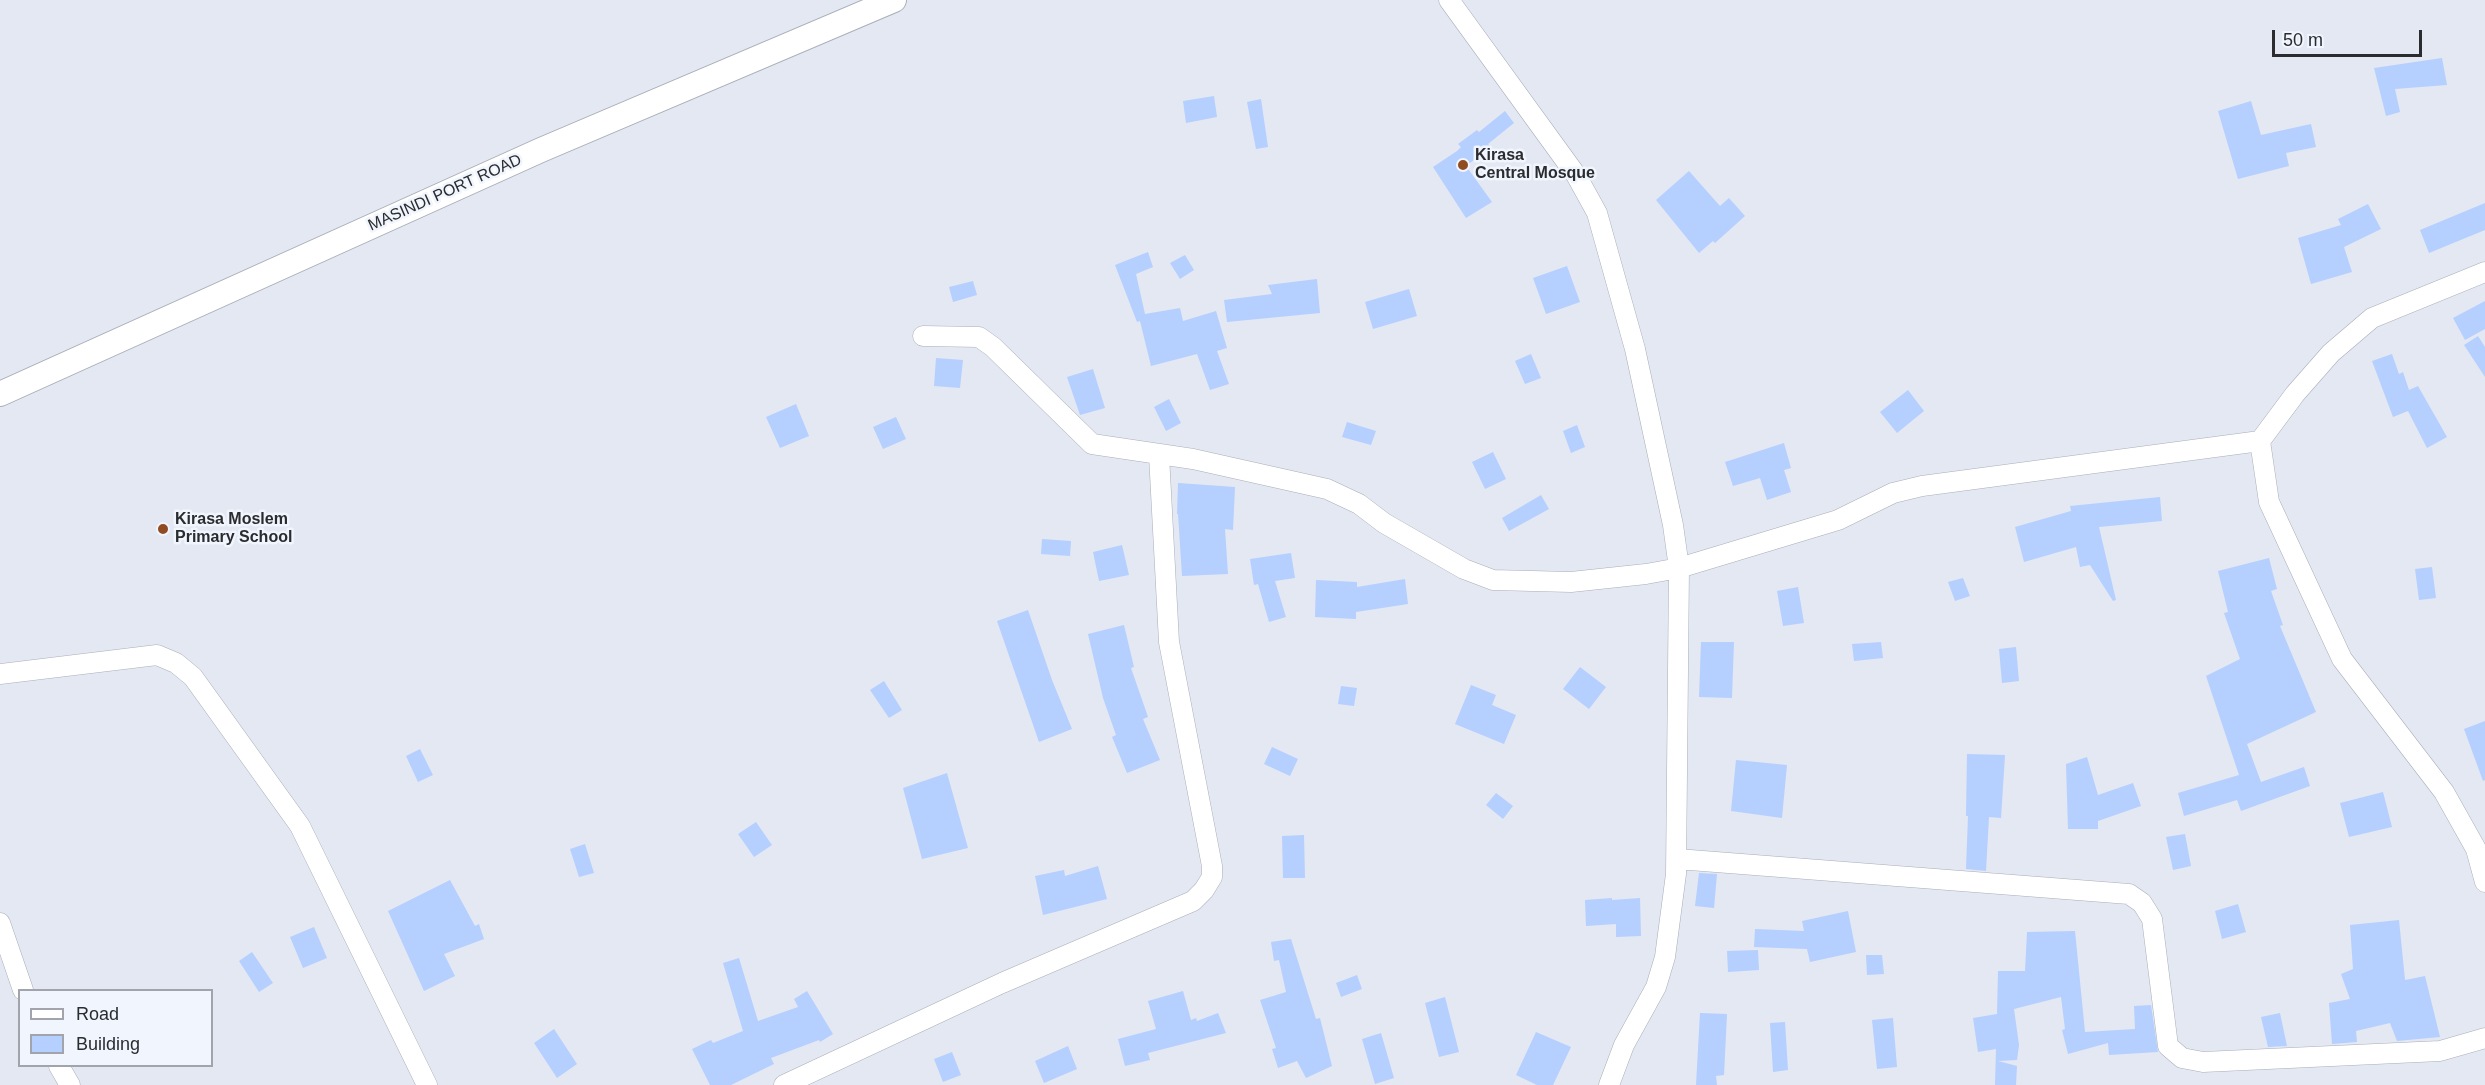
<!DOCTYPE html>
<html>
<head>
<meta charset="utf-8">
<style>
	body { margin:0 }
	#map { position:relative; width:2485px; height:1085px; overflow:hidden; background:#e3e8f2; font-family:Helvetica,sans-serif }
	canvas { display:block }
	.legend { position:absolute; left:18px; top:989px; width:195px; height:78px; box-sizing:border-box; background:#f1f5fd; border:2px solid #a1a5ab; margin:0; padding:8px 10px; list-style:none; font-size:18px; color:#2a2c2f }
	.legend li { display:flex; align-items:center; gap:12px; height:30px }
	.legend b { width:30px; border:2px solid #a1a5ab }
	.scale { position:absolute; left:2272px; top:30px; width:150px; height:27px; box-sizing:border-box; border:3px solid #2a2c2f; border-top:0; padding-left:8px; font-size:18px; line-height:21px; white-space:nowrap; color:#2a2c2f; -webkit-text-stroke:4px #f1f5fd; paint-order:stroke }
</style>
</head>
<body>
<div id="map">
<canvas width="2485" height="1085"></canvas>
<ul class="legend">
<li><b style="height:8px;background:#fff"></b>Road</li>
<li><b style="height:16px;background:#b5cfff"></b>Building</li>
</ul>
<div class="scale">50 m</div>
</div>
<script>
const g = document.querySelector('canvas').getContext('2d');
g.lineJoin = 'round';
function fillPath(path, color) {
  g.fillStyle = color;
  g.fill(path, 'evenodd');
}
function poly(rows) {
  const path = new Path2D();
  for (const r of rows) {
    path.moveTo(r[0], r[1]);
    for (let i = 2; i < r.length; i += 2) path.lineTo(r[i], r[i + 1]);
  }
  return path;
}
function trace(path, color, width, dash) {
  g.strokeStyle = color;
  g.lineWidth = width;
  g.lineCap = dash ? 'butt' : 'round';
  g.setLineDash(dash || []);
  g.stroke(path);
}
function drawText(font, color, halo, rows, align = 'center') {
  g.font = font + ' Helvetica,sans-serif';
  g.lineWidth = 5;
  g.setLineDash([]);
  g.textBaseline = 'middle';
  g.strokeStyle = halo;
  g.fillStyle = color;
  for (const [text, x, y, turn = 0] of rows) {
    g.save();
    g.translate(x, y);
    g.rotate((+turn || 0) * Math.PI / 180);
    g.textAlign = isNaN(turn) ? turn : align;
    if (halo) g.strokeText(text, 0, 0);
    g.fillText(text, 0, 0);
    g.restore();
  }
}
fillPath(poly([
	[2442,58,2447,85,2395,89,2400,112,2386,116,2374,68],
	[1214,96,1217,117,1186,123,1183,101],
	[1261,99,1268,147,1256,149,1247,102],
	[2251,101,2261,135,2311,124,2316,147,2286,153,2289,166,2238,179,2218,111],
	[1505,111,1514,123,1488,144,1491,147,1466,166,1492,202,1466,218,1433,167,1457,151,1461,147,1458,144,1477,130,1479,132],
	[1689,171,1720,206,1729,198,1745,216,1715,243,1713,241,1699,253,1656,200],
	[2485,203,2485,230,2429,253,2420,230],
	[2368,204,2381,229,2344,247,2352,272,2311,284,2298,238,2341,225,2338,219],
	[1148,252,1153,267,1136,274,1145,314,1180,308,1183,321,1216,311,1227,348,1217,351,1229,384,1210,390,1197,354,1151,366,1140,321,1137,322,1115,265],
	[1185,255,1194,270,1180,279,1170,263],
	[1567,266,1580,302,1546,314,1533,278],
	[1317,279,1320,313,1227,322,1224,300,1272,294,1268,285],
	[973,281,977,295,953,302,949,287],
	[1409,289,1417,316,1373,329,1365,302],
	[2485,301,2485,329,2465,340,2453,318],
	[2478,336,2485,347,2485,377,2464,345],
	[1531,354,1541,378,1525,384,1515,361],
	[2392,354,2399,374,2403,372,2409,390,2418,386,2447,437,2427,448,2408,411,2393,417,2372,361],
	[936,358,963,360,960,388,934,386],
	[1093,369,1105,408,1080,415,1067,377],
	[1908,390,1924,411,1897,433,1880,412],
	[1169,399,1181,423,1166,431,1154,407],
	[796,404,809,436,780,448,766,417],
	[896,417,906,439,883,449,873,427],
	[1347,422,1376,431,1371,445,1342,437],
	[1577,425,1585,447,1571,453,1563,431],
	[1784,443,1791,468,1784,470,1791,492,1767,500,1760,478,1733,486,1725,462],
	[1493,452,1506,479,1485,489,1472,462],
	[1178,483,1235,487,1233,530,1225,529,1228,574,1182,576,1178,514,1177,514],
	[1541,495,1549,509,1509,531,1502,518],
	[2160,497,2162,521,2099,527,2116,600,2113,601,2090,565,2080,567,2076,547,2024,562,2015,527,2071,511,2070,506],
	[1042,539,1071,541,1070,556,1041,554],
	[1122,545,1129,575,1099,581,1093,552],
	[1291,553,1295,578,1275,581,1286,617,1269,622,1258,584,1254,585,1250,559],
	[2269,558,2277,589,2271,591,2283,625,2280,626,2316,712,2247,744,2261,782,2304,767,2310,786,2241,811,2237,800,2184,816,2178,793,2239,775,2206,676,2240,659,2224,613,2228,612,2218,571],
	[2432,567,2436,598,2419,600,2415,569],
	[1963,578,1970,596,1955,601,1948,582],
	[1405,579,1408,604,1356,612,1356,619,1315,617,1316,580,1357,582,1357,587],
	[1798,587,1804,623,1783,626,1777,591],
	[1028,610,1052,680,1072,729,1039,742,997,621],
	[1124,625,1134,667,1131,668,1148,717,1143,719,1160,760,1127,773,1112,737,1116,735,1103,698,1088,634],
	[1701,642,1734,642,1732,698,1699,697],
	[1881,642,1883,658,1854,661,1852,644],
	[2016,647,2019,681,2002,683,1999,649],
	[1580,667,1606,687,1589,709,1563,689],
	[884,681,902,710,889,718,870,690],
	[1471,685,1496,695,1492,705,1516,715,1504,744,1455,724],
	[1341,686,1357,688,1354,706,1338,704],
	[2485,721,2485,780,2483,781,2464,729],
	[1272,747,1298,759,1290,776,1264,764],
	[420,749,433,775,418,782,406,756],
	[1967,754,2005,755,2001,818,1989,817,1986,871,1966,869,1968,816,1966,816],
	[2087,757,2098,795,2133,783,2141,806,2098,821,2098,829,2068,829,2066,764],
	[1736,760,1787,765,1782,818,1731,811],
	[947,773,968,848,922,859,903,788],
	[2383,792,2392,827,2349,837,2340,803],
	[1496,793,1513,806,1503,819,1486,805],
	[756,822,772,845,754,857,738,834],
	[2185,834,2191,866,2173,870,2166,837],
	[1304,835,1305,878,1283,878,1282,836],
	[585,844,594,873,579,877,570,849],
	[1098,866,1107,899,1043,915,1035,876,1064,870,1065,876],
	[1699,873,1717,874,1714,908,1695,906],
	[450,880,475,926,479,924,484,939,444,954,455,976,424,991,388,911],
	[1612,898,1612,900,1640,898,1641,936,1616,937,1616,924,1586,926,1585,900],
	[2238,904,2246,932,2222,939,2215,911],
	[1848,911,1856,952,1810,962,1807,949,1754,947,1755,929,1804,931,1802,921],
	[2399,920,2405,980,2425,976,2440,1037,2397,1041,2390,1023,2356,1031,2357,1042,2332,1044,2329,1003,2350,999,2341,974,2353,969,2350,925],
	[314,927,327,958,303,968,290,937],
	[2075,931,2085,1032,2135,1029,2134,1006,2151,1005,2158,1052,2109,1055,2108,1043,2068,1054,2062,1030,2065,1029,2061,997,2014,1009,2019,1045,2017,1060,1998,1061,2017,1066,2016,1085,1995,1085,1996,1049,1978,1052,1973,1018,1997,1014,1998,971,2025,971,2027,932],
	[1291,939,1316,1019,1320,1018,1332,1066,1306,1078,1297,1061,1278,1068,1272,1049,1276,1048,1260,1000,1286,992,1279,960,1274,961,1271,942],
	[1758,950,1759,970,1728,972,1727,951],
	[252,952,273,983,259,992,239,961],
	[1866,955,1882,955,1884,974,1867,975],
	[739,958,758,1021,798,1007,794,999,807,991,833,1034,820,1042,819,1040,771,1058,774,1064,731,1085,710,1085,692,1049,711,1040,713,1043,743,1031,723,963],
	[1357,975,1362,989,1341,997,1336,983],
	[1183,991,1191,1020,1196,1018,1197,1021,1218,1013,1226,1033,1148,1053,1150,1060,1125,1066,1118,1039,1156,1029,1148,1001],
	[1445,997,1459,1052,1439,1057,1425,1003],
	[1700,1013,1727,1014,1724,1075,1716,1076,1717,1085,1696,1085],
	[2280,1013,2287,1046,2268,1047,2261,1017],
	[1893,1018,1897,1067,1877,1069,1872,1020],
	[1785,1022,1788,1070,1773,1072,1770,1023],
	[554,1029,577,1064,557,1078,534,1043],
	[1536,1032,1571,1047,1553,1085,1537,1085,1516,1075],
	[1381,1033,1394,1078,1375,1084,1362,1039],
	[1068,1046,1077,1069,1044,1083,1035,1061],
	[952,1052,961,1075,943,1082,934,1059]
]), '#b5cfff');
const minor = poly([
	[1449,0,1576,175,1597,213,1635,349,1673,525,1679,568,1676,874,1665,957,1656,987,1624,1045,1609,1085],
	[2485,272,2372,318,2331,353,2295,394,2260,441,2269,502,2342,659,2444,792,2476,849,2485,882],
	[923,336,979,337,993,347,1092,444,1193,459,1327,489,1359,504,1384,523,1464,569,1493,580,1571,582,1646,574,1679,568,1838,520,1893,493,1922,486,2260,441],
	[0,674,157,655,176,663,193,677,300,826,427,1085],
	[1677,859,2129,894,2142,903,2152,919,2168,1046,2182,1058,2203,1062,2440,1051,2485,1038],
	[0,923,23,990],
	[59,1066,70,1085],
	[784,1085,1002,983,1193,901,1204,890,1212,877,1212,866,1169,642,1159,455]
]);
const major = poly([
	[0,394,541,150,894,0]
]);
trace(minor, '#a9aeb8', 21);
trace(major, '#a9aeb8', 26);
trace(minor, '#fff', 20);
trace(major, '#fff', 24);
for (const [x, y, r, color] of [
	[1463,165,6,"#904b20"],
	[163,529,6,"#904b20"]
]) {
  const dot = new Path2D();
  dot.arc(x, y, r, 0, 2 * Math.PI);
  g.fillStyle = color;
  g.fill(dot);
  trace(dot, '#f1f5fd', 2);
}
drawText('bold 16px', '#2a2c2f', '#f1f5fd', [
	["Kirasa",1475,156],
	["Central Mosque",1475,174],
	["Kirasa Moslem",175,520],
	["Primary School",175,538]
], 'left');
drawText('16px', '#2a2c2f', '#f1f5fd', [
	["MASINDI PORT ROAD",445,193,-24]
]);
</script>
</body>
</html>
